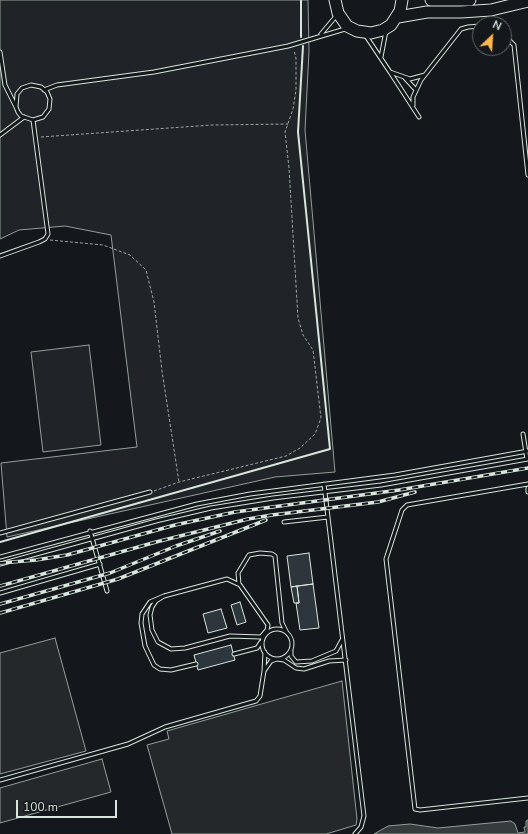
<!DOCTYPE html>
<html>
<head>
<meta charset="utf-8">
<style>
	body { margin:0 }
	#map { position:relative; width:528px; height:834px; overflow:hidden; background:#14181c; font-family:"Nunito Sans",sans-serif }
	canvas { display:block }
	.north { position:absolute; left:472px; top:16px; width:40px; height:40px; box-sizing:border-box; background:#14181c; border:1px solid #626a69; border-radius:50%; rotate:25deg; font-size:11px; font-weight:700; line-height:16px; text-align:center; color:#d8e6dc }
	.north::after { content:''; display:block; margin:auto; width:14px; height:18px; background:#ffb74d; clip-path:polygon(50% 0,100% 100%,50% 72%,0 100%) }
	.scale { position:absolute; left:16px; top:800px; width:101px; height:18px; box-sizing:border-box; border:2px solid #d8e6dc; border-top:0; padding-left:5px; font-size:12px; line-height:14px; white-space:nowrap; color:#d8e6dc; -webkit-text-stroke:3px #14181c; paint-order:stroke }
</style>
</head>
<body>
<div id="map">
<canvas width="528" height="834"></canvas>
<div class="north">N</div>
<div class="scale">100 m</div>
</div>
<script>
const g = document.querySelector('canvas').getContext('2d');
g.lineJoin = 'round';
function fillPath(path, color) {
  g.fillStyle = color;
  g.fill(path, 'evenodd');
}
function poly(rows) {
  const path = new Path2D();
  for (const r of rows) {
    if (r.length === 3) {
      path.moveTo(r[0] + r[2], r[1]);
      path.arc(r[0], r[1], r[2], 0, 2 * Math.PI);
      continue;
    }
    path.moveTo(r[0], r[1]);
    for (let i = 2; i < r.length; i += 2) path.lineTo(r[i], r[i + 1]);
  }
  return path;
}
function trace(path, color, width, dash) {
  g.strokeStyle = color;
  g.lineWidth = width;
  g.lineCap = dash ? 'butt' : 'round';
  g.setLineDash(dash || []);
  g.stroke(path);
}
const green = poly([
	[0,0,308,0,309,51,305,130,335,472,275,477,7,537,1,463,137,447,111,235,65,226,19,230,0,239,0,0],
	[89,345,101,445,43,452,31,352,89,345]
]);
fillPath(green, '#202428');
trace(green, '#939e99', 1);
const parking = poly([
	[55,638,86,751,0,774,0,653,55,638],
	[342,681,357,819,356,825,326,834,172,834,147,745,169,739,167,731,342,681],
	[102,759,111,792,0,823,0,788,102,759]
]);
fillPath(parking, '#24282b');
trace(parking, '#939e99', 1);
const water = poly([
	[528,820,528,834,374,834,388,826,410,824,438,828,511,821,515,824,518,833,525,832,524,827,526,827,526,821,528,820]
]);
fillPath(water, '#363b3e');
trace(water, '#939e99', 1);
const building = poly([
	[309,553,313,584,291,587,287,556,309,553],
	[313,584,319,628,300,630,296,603,299,603,297,586,313,584],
	[297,586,299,603,294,603,291,587,297,586],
	[240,602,246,622,237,625,231,605,240,602],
	[221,609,227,628,208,633,203,614,221,609],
	[231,645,235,660,198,670,194,655,231,645]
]);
fillPath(building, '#2c363c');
trace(building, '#d8e6dc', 1);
const lane = poly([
	[321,34,337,15],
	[504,35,514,45,528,175],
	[366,36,390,72,410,79,425,75],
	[0,52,5,85,16,107,18,112,21,116,33,120,43,117,49,109,50,99,47,92,41,87,31,85,22,88,17,94,16,107],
	[381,57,386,31],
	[390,72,419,117],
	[405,78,416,90],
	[44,90,57,85,154,72,288,46,345,29],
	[413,105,413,97,421,80,461,29,468,27,480,26],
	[0,135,24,117],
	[0,256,39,242,45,239,48,234,33,120],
	[523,434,527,459],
	[324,484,364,816,361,827,355,834],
	[528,484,407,505,402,510,386,559,415,809,420,810,528,798],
	[528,488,528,492],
	[284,522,328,517],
	[90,531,107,591],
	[0,533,150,492],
	[0,557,197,504,250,494,395,475,528,451],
	[0,564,156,521,211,508,273,498,381,485,528,459],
	[239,584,238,573,249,555,260,553,272,554,275,556,282,623,287,633],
	[0,593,100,564],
	[164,596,156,601,152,607,150,615,152,630,158,642,171,649,185,648,230,636,261,637,267,630,268,625,240,585,227,579,164,596,150,602,142,614,141,623,145,646,154,665,160,669,171,670,196,664],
	[277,644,15],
	[291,651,291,656,296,662,312,661,336,651,342,640],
	[265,652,264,671,271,661,277,659,284,660,296,668,304,669,329,661,346,660],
	[234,654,257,648,261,642],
	[0,780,128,744,165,727,256,701,260,696,264,671]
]);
const highway = poly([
	[335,0,338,13,347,26,357,31,371,33,383,30,391,25,400,11,402,0],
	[431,0,470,0],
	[398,17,427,12,461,12,491,10,528,1]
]);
trace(lane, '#d8e6dc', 5);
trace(highway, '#d8e6dc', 13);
trace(poly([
	[41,137,212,125,288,124],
	[50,240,103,245,130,255,146,270,154,302,162,371,179,482],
	[154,491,179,482,286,456,300,448,315,434,321,418,313,350,303,335,298,318,289,168,285,132,293,109,296,90,296,58,294,50]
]), '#9da8a2', 1, [3, 2]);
trace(lane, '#14181c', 3);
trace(highway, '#14181c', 11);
const rail = poly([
	[0,563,36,560,67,555,175,525,235,512,399,490,528,468],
	[0,586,156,542,248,519,272,515,378,502,415,492],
	[0,604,110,573,176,546,220,531],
	[0,613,118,579,266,520]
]);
trace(rail, '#d8e6dc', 3.5);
trace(rail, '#14181c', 2, [6]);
trace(poly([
	[301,0,301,37],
	[0,542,330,449,298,132,303,46]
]), '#d8e6dc', 2);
</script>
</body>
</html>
